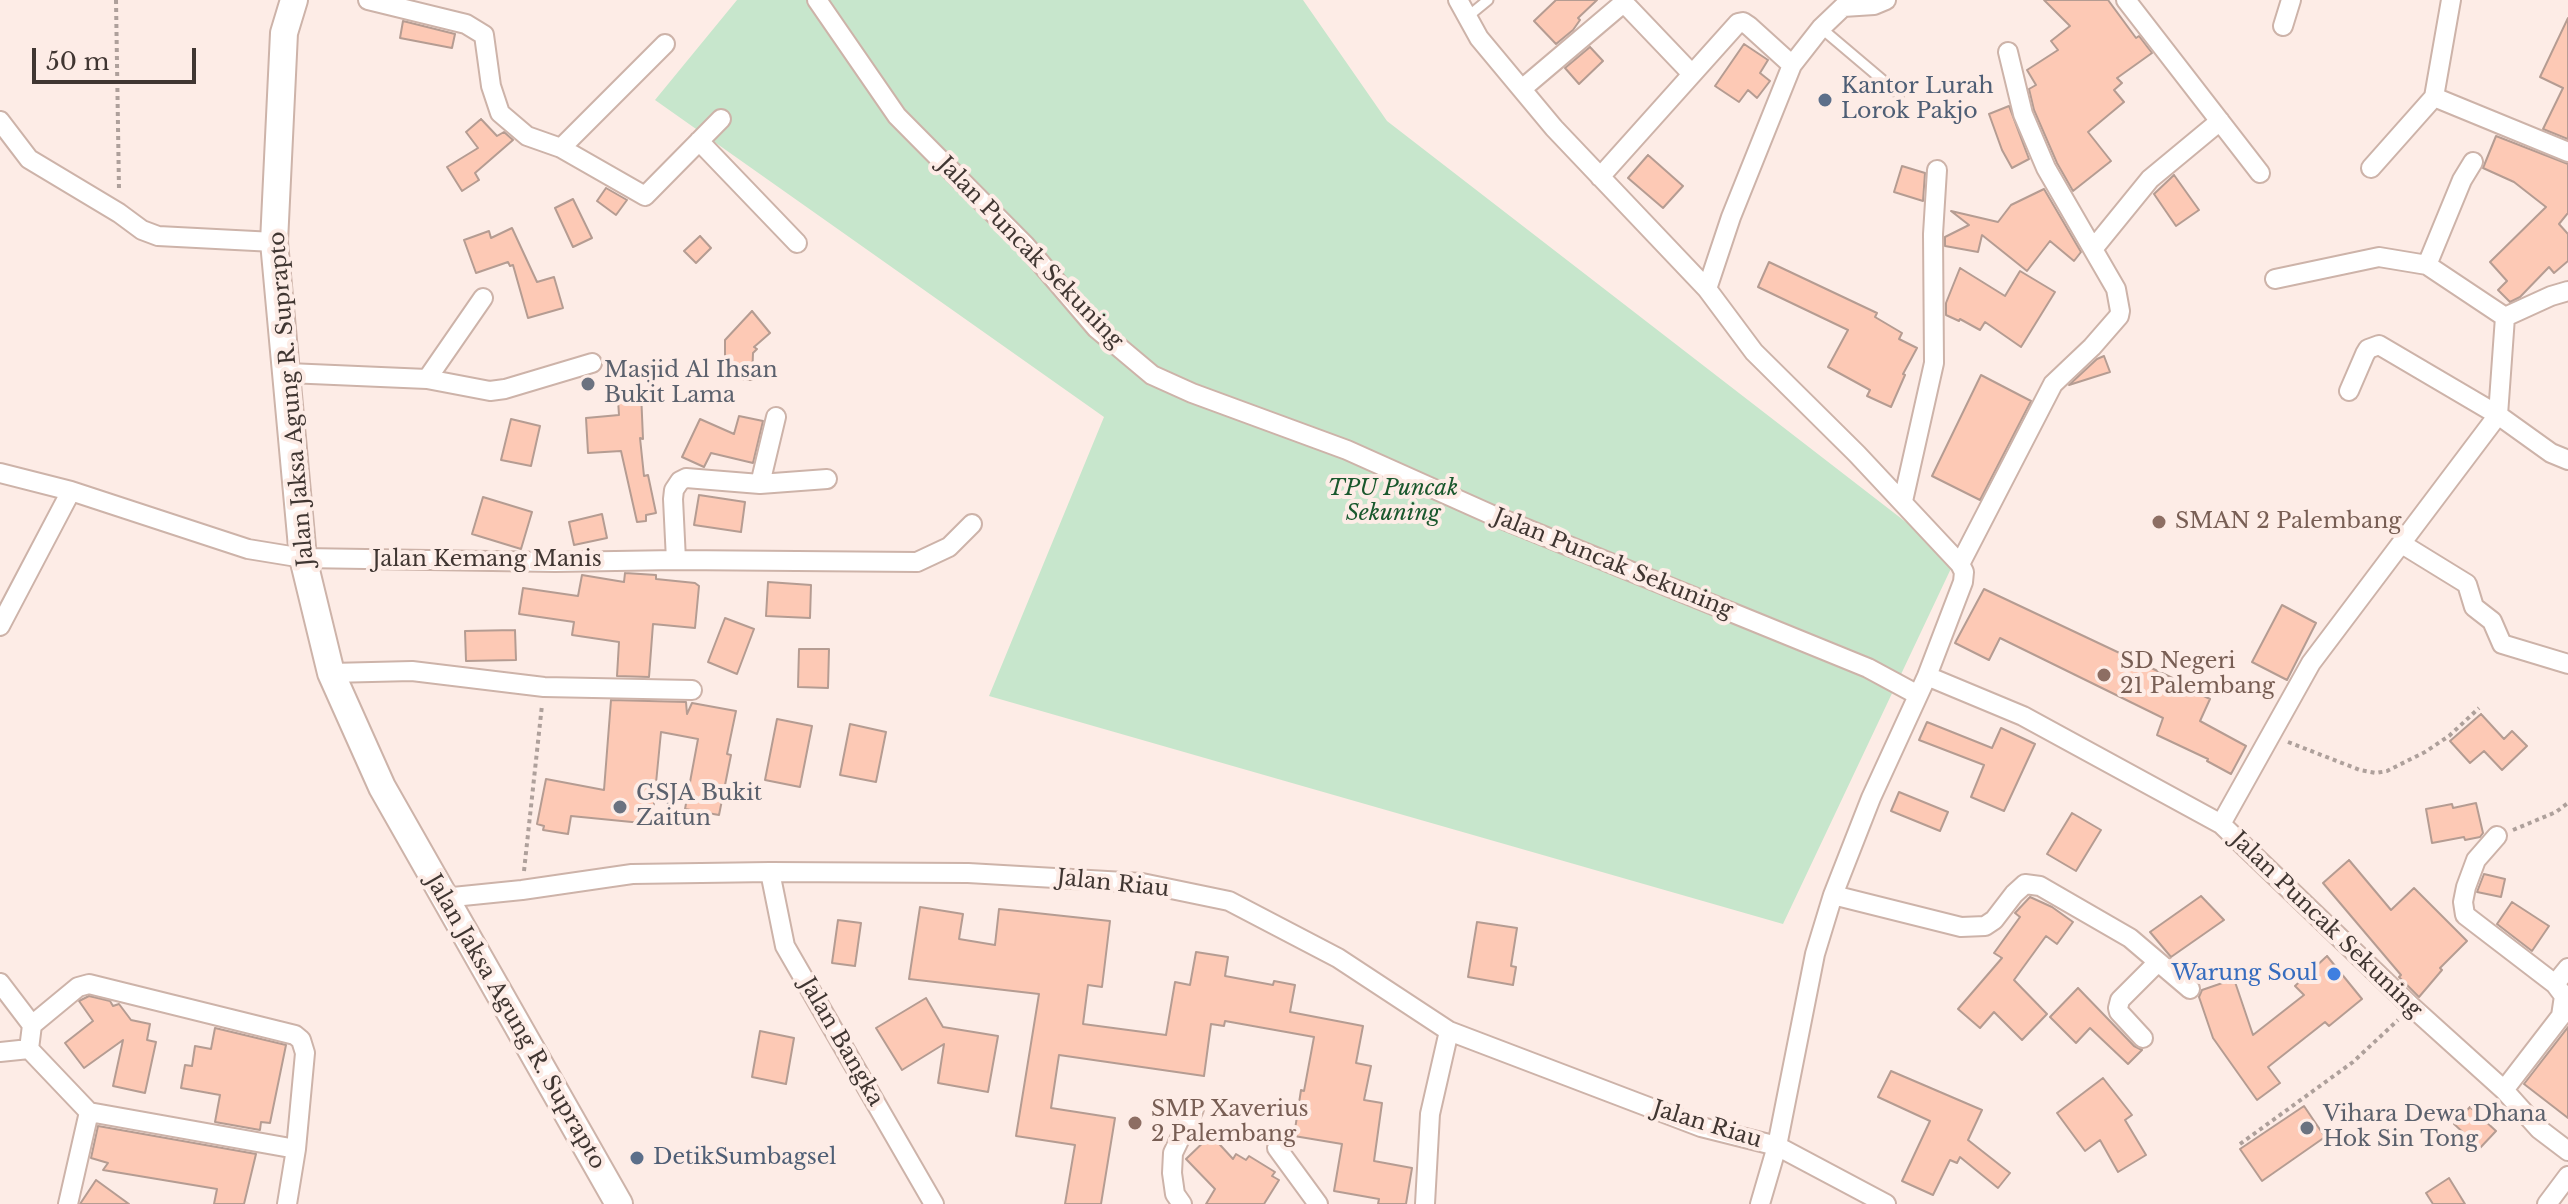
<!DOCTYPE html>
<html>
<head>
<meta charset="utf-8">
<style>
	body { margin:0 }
	#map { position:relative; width:2568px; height:1204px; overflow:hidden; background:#fdece6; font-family:"Libre Baskerville",serif }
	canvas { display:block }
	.scale { position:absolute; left:32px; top:48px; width:164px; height:36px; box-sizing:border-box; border:4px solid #403632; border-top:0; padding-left:10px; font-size:24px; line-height:28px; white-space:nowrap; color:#403632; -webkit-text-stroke:6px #fdece6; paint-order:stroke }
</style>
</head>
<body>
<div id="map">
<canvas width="2568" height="1204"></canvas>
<div class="scale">50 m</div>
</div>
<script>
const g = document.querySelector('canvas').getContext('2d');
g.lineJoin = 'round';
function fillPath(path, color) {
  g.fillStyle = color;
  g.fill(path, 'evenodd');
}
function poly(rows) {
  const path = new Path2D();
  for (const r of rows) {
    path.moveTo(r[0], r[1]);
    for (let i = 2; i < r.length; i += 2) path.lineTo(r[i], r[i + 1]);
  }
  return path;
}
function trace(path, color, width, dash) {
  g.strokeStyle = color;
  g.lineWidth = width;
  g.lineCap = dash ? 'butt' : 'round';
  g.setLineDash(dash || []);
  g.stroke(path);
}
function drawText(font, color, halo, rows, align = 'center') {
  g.font = font + ' "Libre Baskerville",serif';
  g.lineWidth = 8;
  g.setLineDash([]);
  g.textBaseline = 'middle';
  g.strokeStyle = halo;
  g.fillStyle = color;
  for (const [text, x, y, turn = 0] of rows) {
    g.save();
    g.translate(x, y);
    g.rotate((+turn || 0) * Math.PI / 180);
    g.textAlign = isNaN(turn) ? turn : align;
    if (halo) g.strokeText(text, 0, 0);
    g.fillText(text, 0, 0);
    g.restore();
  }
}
fillPath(poly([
	[737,0,1303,0,1387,121,1955,560,1783,924,989,696,1104,417,655,100]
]), '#c7e6cc');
const building = poly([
	[1556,0,1597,0,1578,18,1580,20,1573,30,1556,44,1534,21,1556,0],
	[2044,0,2108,0,2136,38,2139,36,2152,53,2117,78,2122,83,2114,90,2124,102,2088,132,2111,161,2073,191,2057,163,2034,110,2029,89,2036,85,2027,70,2058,50,2051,41,2070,26,2044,0],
	[2568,18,2568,139,2543,129,2563,88,2540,77,2568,18],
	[403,21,455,34,452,48,400,38,403,21],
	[1744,44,1768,60,1760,73,1770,81,1757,98,1748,90,1739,102,1715,86,1744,44],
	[1590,47,1603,61,1579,84,1565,68,1590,47],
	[2009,106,2029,159,2012,168,2002,150,1989,114,2009,106],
	[481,119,497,136,504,132,513,140,475,173,479,180,462,191,447,167,478,148,466,132,481,119],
	[2496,136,2568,164,2568,213,2559,224,2568,234,2568,261,2554,273,2549,267,2520,297,2510,302,2498,290,2507,281,2490,262,2546,207,2514,182,2483,168,2496,136],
	[1648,155,1683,186,1663,208,1628,178,1648,155],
	[1902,166,1925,173,1923,201,1894,192,1902,166],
	[2174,175,2199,210,2176,226,2154,194,2174,175],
	[606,188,627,200,616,215,597,201,606,188],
	[2044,189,2081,252,2074,261,2050,241,2027,271,1982,235,1978,252,1945,246,1945,237,1969,225,1951,211,1998,222,2011,205,2044,189],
	[573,199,592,238,573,247,555,208,573,199],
	[512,228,537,282,554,277,563,308,528,318,513,265,510,266,508,262,476,273,464,240,489,231,491,238,512,228],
	[700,236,711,248,696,263,684,251,700,236],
	[1769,262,1877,313,1875,317,1902,333,1899,339,1917,348,1903,374,1905,375,1891,407,1867,396,1870,390,1828,367,1848,330,1758,287,1769,262],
	[1960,268,2005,296,2020,271,2055,292,2021,347,1985,322,1980,330,1960,319,1959,321,1946,315,1946,303,1960,268],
	[752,311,770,333,754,347,757,349,753,353,752,380,725,380,725,340,752,311],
	[2104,356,2110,372,2069,385,2097,359,2104,356],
	[1981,375,2031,401,1980,500,1932,476,1981,375],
	[617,386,641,392,643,439,640,438,644,476,648,475,656,513,646,515,646,521,637,522,621,451,588,453,586,418,619,415,617,386],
	[739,416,763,421,753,463,711,453,704,467,682,457,700,419,734,434,739,416],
	[511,419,540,426,531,466,501,460,511,419],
	[699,495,745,502,741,532,694,525,699,495],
	[483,497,532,512,521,549,472,534,483,497],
	[602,514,607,538,574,545,569,522,602,514],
	[625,573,656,575,656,579,695,583,699,586,695,628,653,624,649,677,617,676,619,642,572,635,574,622,519,614,523,588,578,596,582,575,624,582,625,573],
	[768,582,811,585,810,618,766,616,768,582],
	[1984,589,2181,682,2181,685,2210,699,2200,721,2246,746,2231,774,2207,761,2208,759,2157,735,2163,718,2000,638,1989,660,1955,643,1984,589],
	[2282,605,2316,623,2287,680,2252,662,2282,605],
	[725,618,754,629,737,674,708,662,725,618],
	[515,630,516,660,466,661,465,631,515,630],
	[799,649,829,649,828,688,798,687,799,649],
	[611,700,686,702,687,714,692,703,736,711,727,754,731,755,719,815,685,809,698,739,661,732,652,824,571,816,568,834,543,830,544,826,537,824,546,779,604,790,611,700],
	[2481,714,2504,739,2512,731,2527,746,2502,770,2484,751,2470,763,2450,741,2481,714],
	[777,719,812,726,800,787,765,780,777,719],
	[1927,722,1992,748,2001,728,2035,744,2004,811,1971,797,1984,765,1919,740,1927,722],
	[850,724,886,732,876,782,840,775,850,724],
	[1899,792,1948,812,1940,831,1891,811,1899,792],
	[2476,803,2483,833,2480,837,2465,840,2464,837,2432,843,2426,809,2452,804,2453,808,2476,803],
	[2072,813,2101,830,2076,871,2047,854,2072,813],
	[2349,860,2391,910,2414,888,2467,941,2440,968,2442,970,2419,997,2399,977,2401,975,2323,883,2349,860],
	[2484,874,2505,879,2501,897,2477,892,2484,874],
	[2201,896,2224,920,2171,957,2150,932,2201,896],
	[2030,897,2052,907,2073,922,2057,944,2046,936,2014,980,2047,1014,2022,1040,1994,1012,1980,1028,1958,1009,2002,958,1994,953,2020,917,2015,913,2030,897],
	[2512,902,2549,926,2532,951,2497,924,2512,902],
	[920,907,963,914,959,939,995,945,999,909,1110,921,1102,987,1088,985,1083,1024,1166,1035,1175,982,1190,985,1196,952,1228,957,1225,976,1273,985,1274,981,1295,985,1290,1012,1363,1026,1356,1063,1371,1066,1364,1100,1382,1103,1374,1161,1412,1168,1406,1204,1378,1204,1379,1199,1334,1191,1342,1144,1294,1136,1301,1090,1304,1091,1314,1037,1225,1021,1224,1026,1211,1024,1204,1076,1059,1055,1051,1108,1115,1118,1101,1204,1065,1204,1075,1145,1016,1136,1039,994,909,979,920,907],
	[838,920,861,923,855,966,832,963,838,920],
	[1477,922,1517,928,1511,966,1516,967,1513,985,1468,977,1477,922],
	[2327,956,2362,999,2329,1026,2325,1022,2268,1067,2280,1083,2257,1100,2213,1038,2199,997,2202,990,2234,979,2253,1035,2304,995,2295,986,2327,956],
	[2078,988,2134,1046,2142,1050,2128,1064,2090,1028,2076,1043,2050,1017,2078,988],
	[89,996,110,1001,113,1006,119,1004,131,1020,150,1024,147,1040,156,1042,145,1093,113,1086,123,1040,84,1068,65,1043,93,1021,79,1001,89,996],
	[926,998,943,1027,998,1036,988,1092,938,1083,944,1044,902,1070,876,1028,926,998],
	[2568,1027,2568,1118,2524,1084,2568,1027],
	[215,1028,286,1045,270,1123,261,1122,260,1130,215,1122,220,1095,181,1088,185,1065,192,1066,195,1046,211,1049,215,1028],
	[760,1031,794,1038,786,1084,752,1077,760,1031],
	[1891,1071,1982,1110,1968,1140,2010,1173,1998,1188,1960,1157,1957,1163,1950,1160,1933,1195,1902,1181,1930,1121,1878,1097,1891,1071],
	[2103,1078,2132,1115,2125,1120,2146,1155,2118,1172,2100,1140,2085,1151,2057,1113,2103,1078],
	[2304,1106,2325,1137,2262,1181,2240,1149,2304,1106],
	[2470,1107,2496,1131,2480,1148,2454,1124,2470,1107],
	[98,1126,256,1154,244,1204,214,1204,217,1189,103,1170,108,1163,91,1158,98,1126],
	[1211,1135,1233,1159,1236,1154,1246,1160,1249,1156,1275,1172,1272,1176,1279,1180,1264,1204,1206,1204,1215,1189,1186,1159,1211,1135],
	[2449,1178,2465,1204,2433,1204,2426,1193,2449,1178],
	[96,1180,129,1204,80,1204,96,1180]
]);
fillPath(building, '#fdc9b5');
trace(building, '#b59c92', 2);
const service = poly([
	[1466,18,1488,0],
	[1821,28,1899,94]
]);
const minor = poly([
	[368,0,466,24,484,35,491,86,500,113,527,136,561,148,645,196,721,119],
	[817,0,897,116,1025,245,1096,328,1152,375,1192,393,1347,450,1490,514,1868,668,1918,695],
	[1458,0,1479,38,1554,128,1707,289,1754,352,1857,454,1960,564,1964,572,1963,582,1927,676,1871,798,1833,895,1815,954,1777,1146,1760,1204],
	[2126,0,2260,173],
	[2283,26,2291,0],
	[1523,88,1621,5,1628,7,1692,74],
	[2434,97,2568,152],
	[2434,97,2451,0],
	[0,121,29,159,119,213,142,230,158,236,274,242],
	[699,141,797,243],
	[561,148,665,44],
	[2371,168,2434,97],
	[1600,177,1738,23,1743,22,1749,26,1792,65],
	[2093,249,2150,179,2220,121],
	[2427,265,2462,180,2473,162],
	[2275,279,2379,257,2427,265,2505,317],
	[1707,289,1731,217,1792,65,1821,28,1843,7,1874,5,1886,0],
	[288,373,427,379,490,391,505,389,592,363],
	[427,379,483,298],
	[2349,391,2365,354,2368,349,2379,345,2498,415,2551,453,2568,460],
	[0,473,71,491,248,549,303,558,555,562,676,560,917,562,949,547,972,524],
	[760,484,776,417],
	[1903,501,1934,363,1933,234,1937,170],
	[2402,544,2467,584,2474,607,2492,621,2502,644,2568,664],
	[676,560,673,499,674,490,680,481,686,478,760,484,827,479],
	[1960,564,2053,384,2092,347,2119,316,2120,311,2116,289,2046,168,2023,114,2008,52],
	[0,626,71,491],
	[331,673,412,671,544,687,692,690],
	[1927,676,2023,716,2221,824,2412,1007,2504,1090,2539,1129,2568,1151],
	[2221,824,2311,663,2498,415,2505,317,2551,296,2568,291],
	[2497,836,2476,860,2466,887,2463,902,2465,915,2555,984],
	[770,872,785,946,934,1204],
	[1833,895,1961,927,1985,926,1994,920,2014,894,2025,884,2040,886,2130,938,2190,989],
	[443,898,522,890,632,874,770,872,968,873,1142,883,1229,901,1338,958,1449,1031,1701,1127,1777,1146,1886,1204],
	[0,983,32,1025],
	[2143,1038,2119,1012,2118,1008,2120,1000,2158,962],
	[29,1049,32,1025,78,987,89,984,295,1035,301,1040,305,1053,296,1149,287,1204],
	[0,1052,29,1049,89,1112,68,1204],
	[2504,1090,2561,1016,2564,996,2555,984,2568,968],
	[89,1112,296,1149],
	[1277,1148,1318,1204],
	[1182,1204,1175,1194,1172,1173,1173,1153,1194,1109],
	[1425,1204,1430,1114,1449,1031],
	[2547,1204,2568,1176]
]);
const secondary = poly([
	[294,0,284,33,274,242,303,558,331,673,382,787,619,1204]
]);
trace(service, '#cdb3a9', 13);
trace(minor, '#cdb3a9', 22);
trace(secondary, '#cdb3a9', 30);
trace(poly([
	[116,0,119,190],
	[2288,742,2360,770,2376,773,2387,771,2425,752,2449,736,2479,708],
	[2513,830,2556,812,2568,803],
	[524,871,542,705],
	[2240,1144,2353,1062,2398,1020]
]), '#aea09b', 4, [4, 4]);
trace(service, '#fff', 9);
trace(minor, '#fff', 18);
trace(secondary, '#fff', 26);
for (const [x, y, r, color] of [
	[1825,100,8,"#5c6f8a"],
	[588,384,8,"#6b7280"],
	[2159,522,8,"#8d6e63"],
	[2104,675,8,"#8d6e63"],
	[620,807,8,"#6b7280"],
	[2334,974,8,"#3f7fe0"],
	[1135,1123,8,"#8d6e63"],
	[2307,1128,8,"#6b7280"],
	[637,1158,8,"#5c6f8a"]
]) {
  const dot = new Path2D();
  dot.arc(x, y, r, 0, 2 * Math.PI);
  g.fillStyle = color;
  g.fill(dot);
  trace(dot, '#fdece6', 3);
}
drawText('22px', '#4e5e75', '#fdece6', [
	["Kantor Lurah",1841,87],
	["Lorok Pakjo",1841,112],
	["DetikSumbagsel",653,1158]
], 'left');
drawText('22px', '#403632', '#fdece6', [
	["Jalan Puncak Sekuning",1030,253,46],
	["Jalan Jaksa Agung R. Suprapto",292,399,-95],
	["Jalan Kemang Manis",487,560],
	["Jalan Puncak Sekuning",1613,564,22],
	["Jalan Riau",1113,884,6],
	["Jalan Puncak Sekuning",2326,925,44],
	["Jalan Jaksa Agung R. Suprapto",515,1022,60],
	["Jalan Bangka",841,1042,60],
	["Jalan Riau",1707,1125,17]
]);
drawText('22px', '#5b616d', '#fdece6', [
	["Masjid Al Ihsan",604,371],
	["Bukit Lama",604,396],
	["GSJA Bukit",636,794],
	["Zaitun",636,819],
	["Vihara Dewa Dhana",2323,1115],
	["Hok Sin Tong",2323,1140]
], 'left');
drawText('italic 22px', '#1a582d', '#fdece6', [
	["TPU Puncak",1393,489],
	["Sekuning",1393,514]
]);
drawText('22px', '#785e54', '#fdece6', [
	["SMAN 2 Palembang",2175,522],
	["SD Negeri",2120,662],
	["21 Palembang",2120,687],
	["SMP Xaverius",1151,1110],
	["2 Palembang",1151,1135]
], 'left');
drawText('22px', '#366cbe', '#fdece6', [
	["Warung Soul",2318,974]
], 'right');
</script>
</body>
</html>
